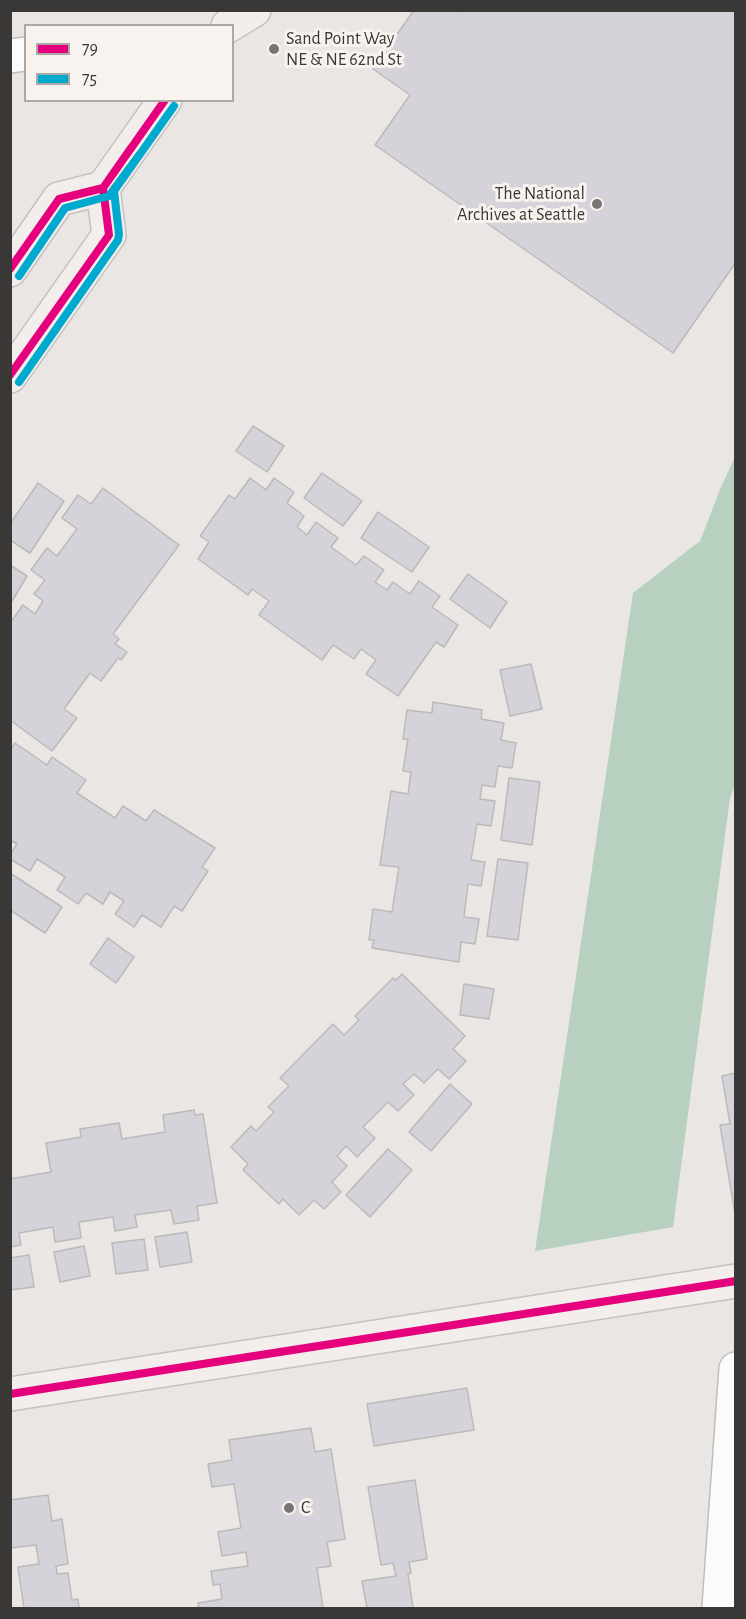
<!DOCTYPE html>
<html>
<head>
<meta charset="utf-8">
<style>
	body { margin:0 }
	#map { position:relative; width:746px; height:1619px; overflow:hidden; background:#e9e6e4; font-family:"Alegreya Sans",sans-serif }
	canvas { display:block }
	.frame { position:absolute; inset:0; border:12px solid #3a3836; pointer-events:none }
	.legend { position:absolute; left:24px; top:24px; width:210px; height:78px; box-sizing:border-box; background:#f8f3ef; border:2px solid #aca8a5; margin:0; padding:8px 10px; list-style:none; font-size:18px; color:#3a3836 }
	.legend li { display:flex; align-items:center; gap:12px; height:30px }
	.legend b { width:30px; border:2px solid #aca8a5 }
</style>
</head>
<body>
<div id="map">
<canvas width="746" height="1619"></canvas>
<div class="frame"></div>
<ul class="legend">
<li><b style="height:8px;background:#e5007d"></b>79</li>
<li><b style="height:8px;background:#00a9ce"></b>75</li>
</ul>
</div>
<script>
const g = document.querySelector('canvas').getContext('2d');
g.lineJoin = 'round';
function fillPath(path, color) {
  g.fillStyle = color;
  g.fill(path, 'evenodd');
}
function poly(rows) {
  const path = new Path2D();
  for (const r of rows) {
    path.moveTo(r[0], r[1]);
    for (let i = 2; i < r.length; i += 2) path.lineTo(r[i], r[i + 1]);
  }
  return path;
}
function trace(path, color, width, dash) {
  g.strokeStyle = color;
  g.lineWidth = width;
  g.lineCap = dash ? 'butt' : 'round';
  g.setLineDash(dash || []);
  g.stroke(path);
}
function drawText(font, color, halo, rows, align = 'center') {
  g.font = font + ' "Alegreya Sans",sans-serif';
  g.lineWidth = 6;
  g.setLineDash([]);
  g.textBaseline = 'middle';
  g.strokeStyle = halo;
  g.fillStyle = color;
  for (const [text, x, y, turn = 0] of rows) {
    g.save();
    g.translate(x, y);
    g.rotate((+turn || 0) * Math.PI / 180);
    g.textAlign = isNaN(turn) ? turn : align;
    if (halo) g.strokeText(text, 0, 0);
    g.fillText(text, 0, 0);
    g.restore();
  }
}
fillPath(poly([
	[735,457,735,785,730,798,673,1227,535,1251,633,593,700,541,721,487]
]), '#b7d0c0');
const building = poly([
	[414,10,458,10,461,12,463,10,736,10,736,262,673,353,375,145,410,95,373,69,414,10],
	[253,426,284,446,267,472,236,451,253,426],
	[322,473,362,501,343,526,304,498,322,473],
	[250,478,266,490,274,478,294,492,287,503,304,516,297,527,307,535,316,522,338,538,331,547,356,565,364,556,384,570,375,582,387,590,393,582,410,594,419,581,440,596,432,607,458,625,444,647,436,642,398,696,366,674,376,660,361,649,354,659,333,645,322,660,259,615,269,601,252,589,248,595,198,559,209,542,200,536,229,495,235,499,250,478],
	[38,483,64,501,30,553,10,540,10,524,38,483],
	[103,488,179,545,113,634,119,639,115,644,127,652,121,660,118,658,101,681,90,673,64,709,77,718,52,751,10,720,10,623,23,605,35,614,43,601,34,594,45,580,31,570,47,548,57,556,77,529,62,518,78,495,91,504,103,488],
	[378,512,429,547,412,572,361,538,378,512],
	[10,565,27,576,11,603,10,603,10,565],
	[468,574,507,602,490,628,450,599,468,574],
	[531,664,542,709,510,716,500,670,531,664],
	[433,702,482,710,481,719,504,723,501,740,516,743,512,768,498,766,495,787,482,785,480,799,495,801,491,826,477,824,471,860,485,862,481,886,468,884,464,917,479,919,475,944,461,942,459,962,372,948,374,940,369,940,373,909,392,912,399,867,380,865,391,791,408,794,411,772,403,771,408,739,403,739,407,710,432,713,433,702],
	[15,743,47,765,52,757,86,780,77,793,115,818,123,806,146,821,154,810,215,848,202,867,208,871,182,911,174,906,161,927,142,915,134,927,115,914,124,901,110,892,103,904,86,893,78,904,57,890,65,877,37,859,30,871,10,859,10,855,17,844,10,840,10,750,15,743],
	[509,778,540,782,532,845,501,840,509,778],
	[498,859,528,863,518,940,487,936,498,859],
	[10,873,62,907,45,933,10,910,10,873],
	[108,938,134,957,116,983,90,964,108,938],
	[402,974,465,1036,453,1049,466,1061,449,1079,438,1069,424,1083,414,1074,403,1084,414,1095,398,1111,388,1102,363,1127,375,1138,357,1157,346,1146,337,1156,347,1166,332,1182,341,1192,324,1209,314,1200,299,1215,283,1199,279,1204,243,1170,248,1164,231,1147,251,1126,256,1131,274,1112,268,1107,289,1086,280,1078,333,1024,344,1035,359,1020,355,1016,393,978,396,980,402,974],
	[464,984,494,989,489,1019,460,1015,464,984],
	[736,1073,736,1214,735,1214,720,1125,730,1124,722,1076,736,1073],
	[450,1084,472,1104,431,1151,409,1132,450,1084],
	[194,1110,195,1115,203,1114,217,1203,197,1206,199,1220,174,1224,171,1210,135,1215,137,1227,115,1231,113,1217,79,1222,81,1238,55,1242,53,1227,19,1233,21,1245,10,1247,10,1179,51,1172,46,1143,81,1137,80,1129,119,1123,122,1139,165,1132,163,1115,194,1110],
	[388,1149,412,1170,370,1217,346,1195,388,1149],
	[187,1232,192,1262,160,1267,155,1237,187,1232],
	[144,1239,148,1270,116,1274,112,1243,144,1239],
	[84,1246,90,1276,60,1282,54,1252,84,1246],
	[29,1255,34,1287,10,1290,10,1258,29,1255],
	[467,1388,474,1430,374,1446,367,1404,467,1388],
	[311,1428,315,1452,331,1449,345,1539,327,1542,331,1566,317,1568,323,1608,199,1608,198,1603,222,1599,220,1584,213,1585,211,1571,248,1566,246,1552,222,1556,218,1532,241,1528,234,1484,212,1487,208,1464,232,1460,229,1440,311,1428],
	[415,1480,427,1559,409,1562,411,1573,408,1574,413,1608,367,1608,362,1581,396,1576,393,1563,381,1565,368,1487,415,1480],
	[48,1495,52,1521,62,1519,68,1564,56,1566,57,1574,68,1573,72,1600,78,1599,79,1608,24,1608,18,1567,39,1564,36,1545,10,1548,10,1500,48,1495]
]);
fillPath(building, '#d5d2d9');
trace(building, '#bbbaba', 1.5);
const minor = poly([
	[10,56,26,54],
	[719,1608,736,1369]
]);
const major = poly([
	[228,26,254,10],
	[10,270,59,199,103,188,165,100],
	[10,376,109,235,103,188],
	[10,1394,736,1281]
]);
trace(minor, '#c0bebc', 36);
trace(major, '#c4c3c2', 36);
trace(minor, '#fcfbfb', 33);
trace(major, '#f3edeb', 33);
trace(poly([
	[10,269,59,199,103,188,131,148],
	[10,375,109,235,103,188,165,100],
	[10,1394,736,1281]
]), '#e5007d', 8);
trace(poly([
	[19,276,65,208,109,196,140,154],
	[19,382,118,240,119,234,114,191,174,106]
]), '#00a9ce', 8);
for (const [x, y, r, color] of [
	[274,49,6,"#777573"],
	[597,204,6,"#777573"],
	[289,1508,6,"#777573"]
]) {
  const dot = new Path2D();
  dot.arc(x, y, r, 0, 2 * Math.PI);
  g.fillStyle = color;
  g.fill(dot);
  trace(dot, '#f8f3ef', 2);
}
drawText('18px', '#3a3836', '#f8f3ef', [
	["Sand Point Way",286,39],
	["NE & NE 62nd St",286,60],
	["The National",585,194,"right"],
	["Archives at Seattle",585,215,"right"],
	["C",301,1508]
], 'left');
</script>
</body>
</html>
